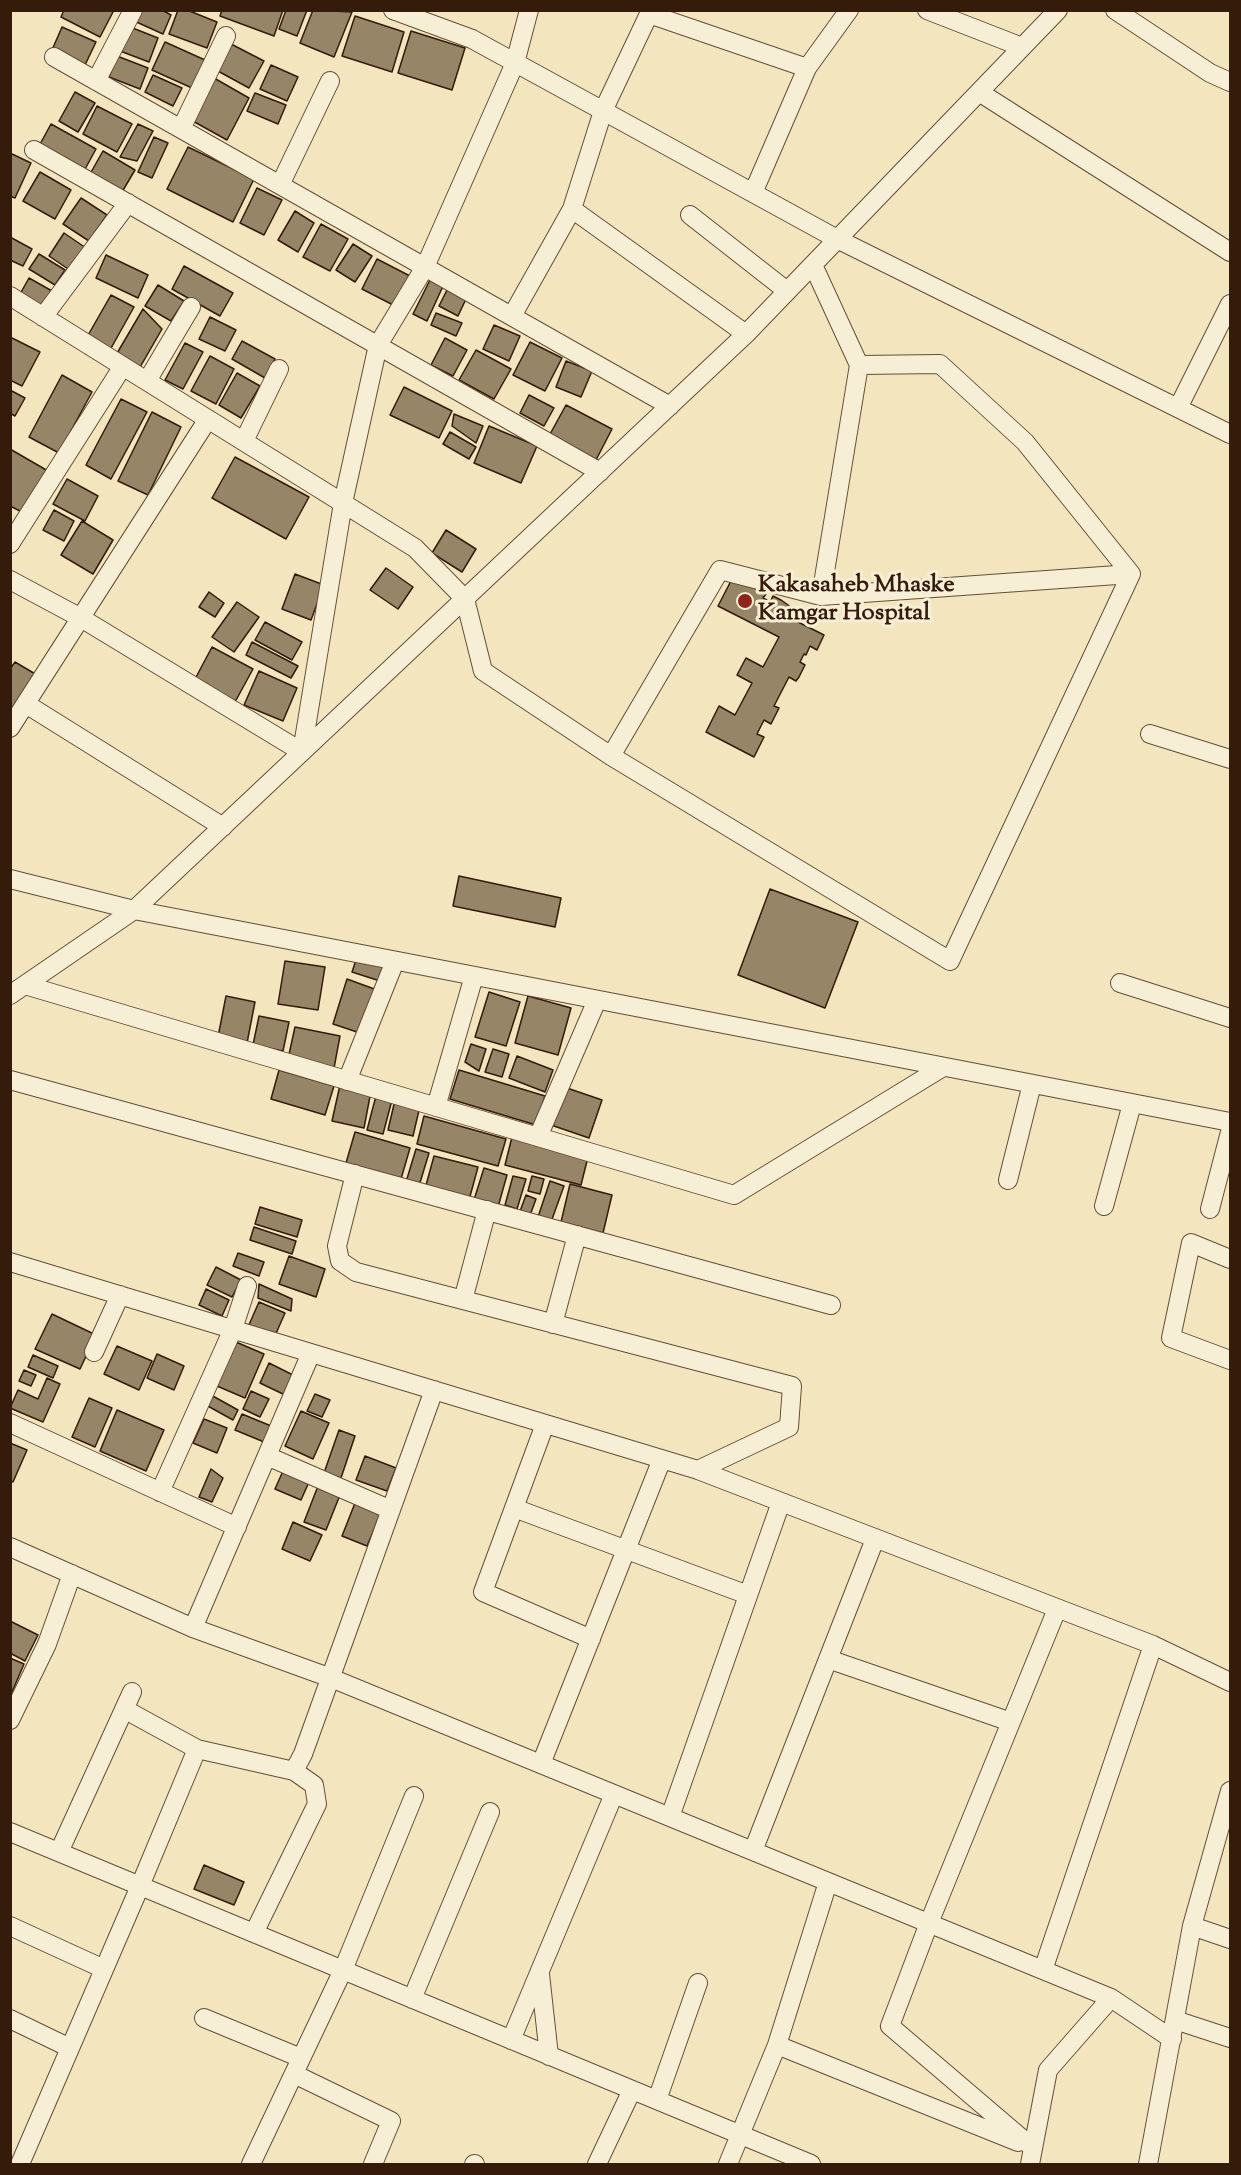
<!DOCTYPE html>
<html>
<head>
<meta charset="utf-8">
<style>
	body { margin:0 }
	#map { position:relative; width:1241px; height:2175px; overflow:hidden; background:#f3e6be; font-family:"Sorts Mill Goudy",serif }
	canvas { display:block }
	.frame { position:absolute; inset:0; border:12px solid #341b0a; pointer-events:none }
</style>
</head>
<body>
<div id="map">
<canvas width="1241" height="2175"></canvas>
<div class="frame"></div>
</div>
<script>
const g = document.querySelector('canvas').getContext('2d');
g.lineJoin = 'round';
function fillPath(path, color) {
  g.fillStyle = color;
  g.fill(path, 'evenodd');
}
function poly(rows) {
  const path = new Path2D();
  for (const r of rows) {
    path.moveTo(r[0], r[1]);
    for (let i = 2; i < r.length; i += 2) path.lineTo(r[i], r[i + 1]);
  }
  return path;
}
function trace(path, color, width, dash) {
  g.strokeStyle = color;
  g.lineWidth = width;
  g.lineCap = dash ? 'butt' : 'round';
  g.setLineDash(dash || []);
  g.stroke(path);
}
function drawText(font, color, halo, rows, align = 'center') {
  g.font = font + ' "Sorts Mill Goudy",serif';
  g.lineWidth = 6;
  g.setLineDash([]);
  g.textBaseline = 'middle';
  g.strokeStyle = halo;
  g.fillStyle = color;
  for (const [text, x, y, turn = 0] of rows) {
    g.save();
    g.translate(x, y);
    g.rotate((+turn || 0) * Math.PI / 180);
    g.textAlign = isNaN(turn) ? turn : align;
    if (halo) g.strokeText(text, 0, 0);
    g.fillText(text, 0, 0);
    g.restore();
  }
}
const building = poly([
	[64,10,109,10,113,12,100,37,61,17,64,10],
	[137,10,162,10,171,15,163,34,132,20,137,10],
	[178,10,187,10,217,22,207,48,169,34,178,10],
	[222,10,283,10,274,36,220,16,222,10],
	[286,10,307,10,297,36,279,29,286,10],
	[313,10,352,12,334,57,300,43,313,10],
	[355,16,404,32,392,72,342,56,355,16],
	[62,27,96,42,85,65,52,50,62,27],
	[130,27,158,38,149,62,120,51,130,27],
	[411,31,465,48,452,90,398,73,411,31],
	[165,42,205,60,192,88,152,70,165,42],
	[231,44,264,61,249,88,216,70,231,44],
	[117,56,148,68,140,89,109,77,117,56],
	[271,65,298,77,287,101,260,89,271,65],
	[153,75,182,88,173,106,145,92,153,75],
	[214,78,249,98,227,140,191,120,214,78],
	[75,92,95,103,78,132,59,121,75,92],
	[255,93,286,105,278,124,247,111,255,93],
	[97,106,132,124,117,152,83,134,97,106],
	[51,124,96,149,84,171,39,146,51,124],
	[138,124,153,131,137,161,120,157,138,124],
	[154,137,168,143,152,178,138,172,154,137],
	[188,147,254,179,233,222,167,189,188,147],
	[103,151,135,170,122,192,90,174,103,151],
	[10,153,31,163,15,198,10,196,10,153],
	[40,172,71,190,55,219,23,201,40,172],
	[257,188,282,200,264,235,240,223,257,188],
	[81,198,107,215,89,241,63,224,81,198],
	[295,211,314,223,298,252,278,240,295,211],
	[321,224,348,239,330,271,303,257,321,224],
	[64,233,86,248,71,271,49,256,64,233],
	[10,237,32,249,23,266,10,260,10,237],
	[353,244,372,256,355,282,336,270,353,244],
	[39,254,65,270,55,285,29,269,39,254],
	[106,255,148,275,138,298,96,278,106,255],
	[377,259,410,276,395,306,362,289,377,259],
	[184,266,233,293,220,316,172,289,184,266],
	[29,278,52,291,43,307,20,294,29,278],
	[431,278,444,284,427,321,413,314,431,278],
	[158,285,184,301,171,321,145,306,158,285],
	[447,290,466,299,458,316,439,306,447,290],
	[111,295,134,307,110,350,87,337,111,295],
	[143,309,162,329,139,369,116,355,143,309],
	[436,313,462,323,456,336,431,325,436,313],
	[210,317,236,330,225,351,199,339,210,317],
	[494,325,520,336,509,361,483,349,494,325],
	[10,337,40,352,22,386,10,380,10,337],
	[445,338,467,350,453,376,431,365,445,338],
	[242,341,275,359,265,378,232,359,242,341],
	[530,342,562,358,545,391,513,375,530,342],
	[185,343,203,352,183,389,165,380,185,343],
	[476,350,511,369,494,399,459,380,476,350],
	[210,356,234,369,216,404,191,391,210,356],
	[566,361,592,371,581,397,556,387,566,361],
	[237,373,260,386,241,418,219,405,237,373],
	[62,375,92,392,59,453,29,437,62,375],
	[404,387,452,411,439,438,390,415,404,387],
	[10,390,25,398,15,416,10,413,10,390],
	[529,395,554,408,544,426,520,413,529,395],
	[121,399,147,412,111,479,86,465,121,399],
	[566,405,612,429,596,460,549,436,566,405],
	[152,412,181,427,148,495,118,481,152,412],
	[454,414,483,426,476,443,452,426,454,414],
	[489,426,537,446,521,483,474,463,489,426],
	[450,432,476,447,469,459,443,444,450,432],
	[10,449,48,471,24,513,10,506,10,449],
	[235,457,309,497,286,539,212,498,235,457],
	[67,479,98,496,85,521,53,504,67,479],
	[54,510,74,521,64,541,43,530,54,510],
	[82,521,113,540,93,574,61,555,82,521],
	[446,530,476,549,462,572,432,553,446,530],
	[386,568,413,587,398,609,370,590,386,568],
	[295,574,324,585,311,620,282,609,295,574],
	[733,577,766,594,763,598,770,602,773,596,781,600,791,607,788,613,796,617,794,620,824,635,817,650,810,646,806,655,804,654,800,662,805,665,799,677,796,681,789,677,774,706,779,708,771,724,764,720,757,734,764,737,754,757,706,732,719,706,735,715,752,683,737,675,746,658,763,667,779,637,718,606,733,577],
	[209,592,224,603,215,617,199,607,209,592],
	[237,602,259,617,234,652,212,637,237,602],
	[265,622,302,642,292,660,255,640,265,622],
	[252,642,298,666,291,678,246,655,252,642],
	[212,647,253,669,235,702,194,681,212,647],
	[15,662,37,675,10,718,10,669,15,662],
	[259,671,297,688,283,721,244,705,259,671],
	[459,876,561,898,555,927,453,906,459,876],
	[770,889,858,922,825,1008,738,975,770,889],
	[357,957,384,965,380,981,352,972,357,957],
	[285,961,325,967,318,1010,278,1004,285,961],
	[347,979,377,990,363,1034,333,1024,347,979],
	[489,992,520,1002,506,1046,475,1037,489,992],
	[226,996,255,1002,247,1043,218,1037,226,996],
	[528,996,571,1008,558,1055,515,1043,528,996],
	[259,1016,289,1022,283,1051,253,1045,259,1016],
	[295,1027,340,1036,334,1068,288,1059,295,1027],
	[471,1044,486,1049,479,1071,465,1062,471,1044],
	[493,1049,509,1054,502,1077,485,1072,493,1049],
	[517,1056,553,1070,545,1092,509,1078,517,1056],
	[279,1070,334,1086,325,1115,271,1099,279,1070],
	[459,1070,545,1096,536,1125,450,1099,459,1070],
	[340,1085,371,1091,364,1128,332,1121,340,1085],
	[564,1087,602,1100,589,1138,551,1125,564,1087],
	[376,1096,392,1100,383,1134,367,1130,376,1096],
	[395,1100,420,1106,413,1136,388,1130,395,1100],
	[424,1116,506,1139,498,1166,417,1144,424,1116],
	[355,1132,410,1148,401,1179,346,1163,355,1132],
	[512,1137,588,1157,581,1185,505,1165,512,1137],
	[416,1149,429,1153,419,1186,406,1182,416,1149],
	[434,1156,478,1167,469,1200,425,1189,434,1156],
	[484,1168,507,1175,498,1207,474,1200,484,1168],
	[513,1176,526,1179,517,1209,505,1205,513,1176],
	[532,1176,544,1179,540,1194,528,1191,532,1176],
	[550,1181,564,1186,551,1222,538,1217,550,1181],
	[570,1184,612,1195,603,1233,561,1222,570,1184],
	[526,1195,536,1199,529,1218,519,1214,526,1195],
	[260,1207,302,1220,297,1237,255,1224,260,1207],
	[254,1227,296,1241,292,1254,250,1240,254,1227],
	[238,1253,264,1262,259,1276,233,1266,238,1253],
	[289,1256,325,1269,316,1297,279,1284,289,1256],
	[216,1267,241,1280,232,1297,207,1285,216,1267],
	[259,1284,292,1299,291,1311,258,1298,259,1284],
	[206,1289,229,1300,222,1316,199,1305,206,1289],
	[259,1302,285,1313,274,1338,248,1327,259,1302],
	[52,1314,96,1335,80,1369,35,1349,52,1314],
	[236,1342,264,1354,245,1398,217,1386,236,1342],
	[117,1346,152,1361,139,1390,104,1374,117,1346],
	[157,1354,184,1366,174,1390,147,1378,157,1354],
	[33,1355,58,1366,53,1378,28,1367,33,1355],
	[269,1363,295,1376,285,1395,260,1383,269,1363],
	[24,1370,36,1375,31,1386,19,1381,24,1370],
	[47,1378,60,1384,43,1422,10,1408,18,1390,38,1399,47,1378],
	[251,1391,269,1399,260,1417,243,1409,251,1391],
	[315,1394,330,1400,322,1417,307,1411,315,1394],
	[211,1395,238,1410,233,1420,206,1405,211,1395],
	[89,1398,112,1408,95,1447,72,1437,89,1398],
	[117,1410,164,1430,146,1471,100,1451,117,1410],
	[301,1411,329,1423,313,1459,285,1446,301,1411],
	[242,1414,276,1428,269,1444,235,1430,242,1414],
	[204,1419,227,1428,217,1453,193,1443,204,1419],
	[339,1430,355,1436,341,1478,324,1473,339,1430],
	[10,1443,27,1450,13,1482,10,1481,10,1443],
	[365,1456,396,1468,387,1491,356,1480,365,1456],
	[211,1469,223,1478,212,1502,199,1497,211,1469],
	[283,1471,309,1482,301,1500,275,1489,283,1471],
	[318,1486,340,1495,326,1530,304,1522,318,1486],
	[355,1503,381,1513,367,1546,342,1536,355,1503],
	[293,1522,322,1535,310,1561,282,1549,293,1522],
	[10,1621,38,1635,25,1661,10,1653,10,1621],
	[10,1658,24,1664,12,1692,10,1691,10,1658],
	[204,1865,244,1882,234,1905,194,1889,204,1865]
]);
fillPath(building, '#978568');
trace(building, '#341b0a', 1.5);
const minor = poly([
	[393,10,472,39,837,239,1230,434],
	[927,10,1022,47],
	[1115,10,1210,73,1230,82],
	[54,57,670,406],
	[807,68,849,10],
	[96,81,133,10],
	[979,92,1230,252],
	[181,129,226,36],
	[34,150,600,472],
	[280,185,330,81],
	[572,209,603,111,649,14,807,68,753,193],
	[690,215,787,291],
	[813,265,859,365,940,364,1025,442,1131,574],
	[10,296,415,548,465,599,483,671,611,756,950,961,1131,574,821,596,720,570,611,756],
	[512,316,572,209,746,334],
	[43,317,128,203],
	[147,381,191,307],
	[1178,408,1230,304],
	[244,441,279,369],
	[10,544,123,366],
	[10,580,81,618,302,752,343,503,378,345,425,267,515,63,529,10],
	[821,596,859,365],
	[26,704,223,827],
	[10,728,208,419],
	[1150,734,1230,759],
	[10,879,134,910,1230,1122],
	[1120,983,1230,1018],
	[25,985,734,1195,943,1067],
	[10,995,134,910,746,334,1058,10],
	[10,1080,831,1305],
	[347,1081,395,961],
	[436,1107,474,976],
	[538,1137,597,1000],
	[355,1174,337,1246,340,1261,356,1272,792,1386,789,1427,698,1470],
	[1008,1180,1032,1084],
	[1104,1206,1132,1104],
	[1210,1209,1230,1132],
	[1230,1259,1191,1243,1171,1338,1230,1360],
	[10,1262,698,1470,1153,1645,1230,1682],
	[463,1300,487,1210],
	[553,1324,577,1235],
	[94,1352,120,1295],
	[10,1423,237,1527],
	[545,1424,483,1592,591,1639],
	[267,1456,391,1510],
	[160,1492,233,1329,247,1286],
	[514,1508,748,1595],
	[10,1547,193,1628,331,1678,1111,1998,1172,2039],
	[193,1628,311,1353],
	[828,1659,1011,1722],
	[124,1709,197,1749,294,1771,314,1785,317,1804,254,1933],
	[10,1720,47,1644,72,1574],
	[541,1764,662,1459],
	[294,1771,303,1754,434,1390],
	[670,1817,781,1502],
	[10,1832,811,2164],
	[753,1851,875,1539],
	[59,1852,132,1692],
	[10,1926,104,1969],
	[1192,1926,1230,1939],
	[1043,1970,1153,1645],
	[540,1974,549,2056],
	[412,1999,490,1812],
	[204,2018,301,2058],
	[10,2019,70,2048],
	[1175,2020,1230,2038],
	[511,2040,614,1794],
	[777,2045,1018,2142],
	[294,2074,391,2121,373,2164],
	[657,2100,698,1983],
	[1033,2148,890,2026,929,1923,1057,1609],
	[20,2164,140,1886,197,1749],
	[251,2164,343,1970,414,1796],
	[474,2164,475,2164],
	[597,2164,632,2090],
	[728,2164,777,2045,828,1882],
	[1030,2164,1048,2070,1111,1998],
	[1148,2164,1192,1926,1230,1791]
]);
trace(minor, '#644e37', 20);
trace(minor, '#f7efd5', 18);
for (const [x, y, r, color] of [
	[745,601,8,"#8f2418"]
]) {
  const dot = new Path2D();
  dot.arc(x, y, r, 0, 2 * Math.PI);
  g.fillStyle = color;
  g.fill(dot);
  trace(dot, '#f7efd5', 2);
}
drawText('bold 24px', '#341b0a', '#f7efd5', [
	["Kakasaheb Mhaske",758,587],
	["Kamgar Hospital",758,615]
], 'left');
</script>
</body>
</html>
